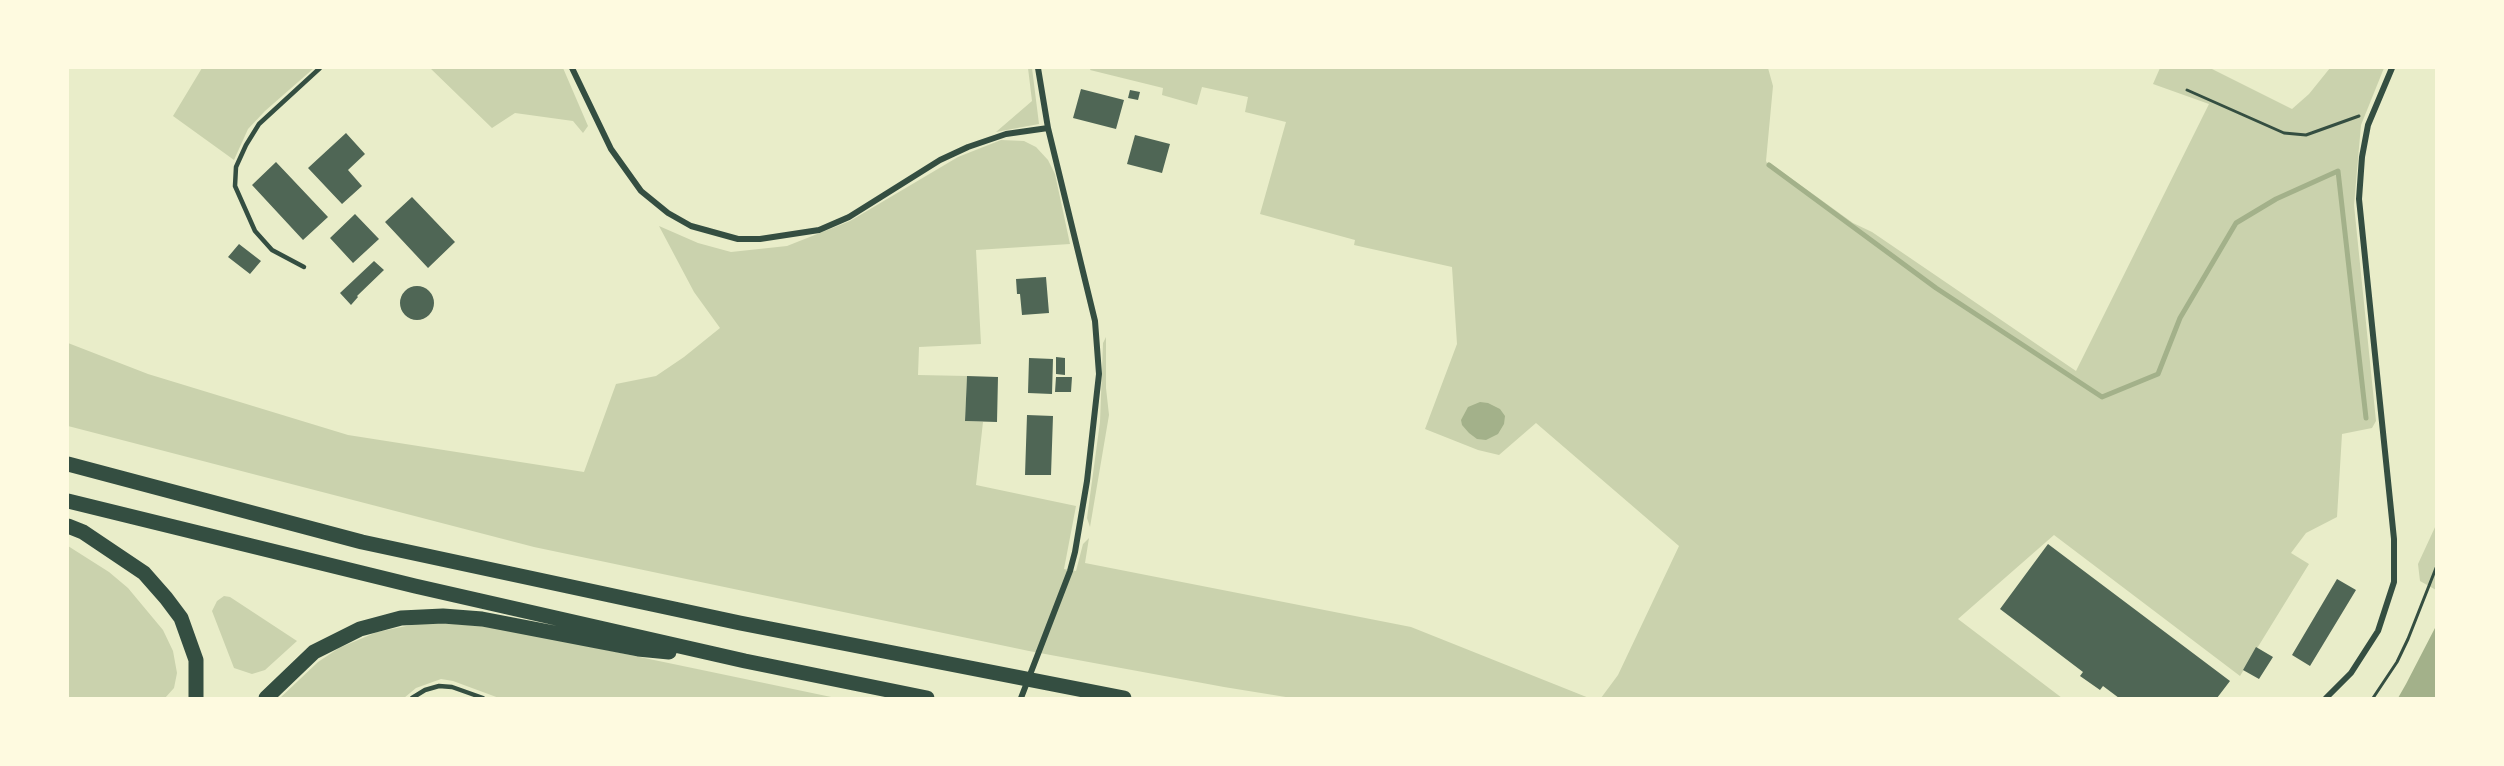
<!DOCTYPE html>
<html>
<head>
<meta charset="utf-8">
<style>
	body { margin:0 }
	#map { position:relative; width:2504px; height:766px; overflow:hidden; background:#e9edc9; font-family:"PT Sans Narrow",sans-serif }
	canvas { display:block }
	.frame { position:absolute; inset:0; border:69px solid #fefae0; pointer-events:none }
</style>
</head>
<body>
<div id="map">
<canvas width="2504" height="766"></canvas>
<div class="frame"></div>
</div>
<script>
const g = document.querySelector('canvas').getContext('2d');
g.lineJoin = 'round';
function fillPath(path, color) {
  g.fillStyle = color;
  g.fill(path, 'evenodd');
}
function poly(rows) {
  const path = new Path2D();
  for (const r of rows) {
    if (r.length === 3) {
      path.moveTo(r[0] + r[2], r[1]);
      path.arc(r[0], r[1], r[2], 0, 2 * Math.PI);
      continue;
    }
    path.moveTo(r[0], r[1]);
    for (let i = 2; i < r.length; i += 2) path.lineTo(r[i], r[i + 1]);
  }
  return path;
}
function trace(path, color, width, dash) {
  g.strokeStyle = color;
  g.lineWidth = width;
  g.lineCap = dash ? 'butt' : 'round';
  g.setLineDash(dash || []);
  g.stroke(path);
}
fillPath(poly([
	[202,68,314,68,265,111,248,129,234,160,173,116],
	[430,68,563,68,588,126,583,133,573,121,515,113,492,128],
	[1028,68,1032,68,1039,124,996,132,1032,101],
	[1091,68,1768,68,1773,86,1766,161,1768,165,1770,163,1853,223,1872,232,2076,371,2209,104,2153,84,2160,68,2210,68,2292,109,2309,94,2330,68,2384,68,2361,125,2354,205,2376,421,2372,428,2342,434,2337,517,2306,533,2291,553,2309,564,2240,676,2054,535,1958,619,2062,698,1601,698,1618,675,1679,546,1536,423,1499,455,1478,450,1425,429,1457,344,1452,267,1354,245,1355,240,1260,214,1286,122,1245,112,1248,97,1202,87,1197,105,1162,95,1163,88,1090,70],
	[1001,140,1024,141,1036,147,1048,160,1055,174,1070,244,976,250,981,344,919,347,918,375,967,376,965,421,983,422,976,485,1076,506,1064,569,1076,571,1083,544,1089,538,1085,563,1411,627,1589,698,1292,698,1224,687,1029,651,534,547,68,426,68,343,148,374,348,435,584,472,616,384,656,376,684,357,720,328,694,292,659,226,698,243,731,252,787,246,850,221,958,157],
	[1106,337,1106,388,1109,415,1090,527,1087,518,1100,422,1103,343],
	[2436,525,2436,590,2420,581,2418,564],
	[68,546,109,572,128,588,163,630,173,651,177,673,174,688,165,698,68,698],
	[224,596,230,597,297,641,265,670,252,674,234,668,212,611,217,601],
	[426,622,496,627,836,698,499,698,453,681,441,679,416,688,404,698,280,698,318,662,339,648,377,632]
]), '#cad2ad');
fillPath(poly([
	[1480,402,1488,403,1500,409,1505,416,1504,424,1498,434,1486,440,1477,439,1469,433,1462,425,1461,420,1468,407],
	[2436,626,2436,698,2398,698,2406,684]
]), '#a3b18a');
trace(poly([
	[1769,165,1936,288,2102,397,2158,374,2180,318,2236,223,2276,199,2338,171,2366,418]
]), '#a3b18a', 5);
fillPath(poly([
	[1081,89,1124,100,1116,129,1073,118],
	[1130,90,1140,92,1138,100,1128,98],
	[346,133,365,154,348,170,362,186,342,204,308,168],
	[1135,135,1170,144,1162,173,1127,164],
	[276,162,328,217,303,240,252,185],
	[412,197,455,242,428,268,385,222],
	[355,214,379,239,353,263,330,238],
	[239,244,261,261,250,274,228,257],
	[374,261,384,270,357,296,358,297,351,305,340,293],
	[1046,277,1049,313,1022,315,1020,294,1017,294,1016,279],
	[417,303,17],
	[1056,357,1065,358,1065,375,1056,374],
	[1029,358,1053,359,1052,394,1028,393],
	[967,376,998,377,997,422,965,421],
	[1056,377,1072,377,1071,392,1055,392],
	[1027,415,1053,416,1051,475,1025,475],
	[2048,544,2230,681,2217,698,2119,698,2103,686,2100,690,2080,676,2083,672,2000,609],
	[2337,579,2356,590,2310,666,2292,655],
	[2256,647,2273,657,2259,679,2243,670]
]), '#4f6655');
trace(poly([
	[2187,90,2284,133,2306,135,2359,116],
	[2373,698,2397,662,2408,639,2436,568]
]), '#344e41', 3);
trace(poly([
	[304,267,272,250,255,231,235,186,236,167,246,145,259,124,320,68],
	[412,698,425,690,439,686,452,687,483,698]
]), '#344e41', 4.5);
trace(poly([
	[572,68,611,149,641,191,668,213,691,226,738,239,760,239,819,230,849,217,940,160,968,147,1006,134,1048,128],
	[1021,698,1070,571,1075,552,1087,481,1099,374,1095,321,1048,128,1038,68],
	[2326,698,2351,673,2378,631,2394,582,2394,539,2359,199,2362,157,2368,125,2392,68]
]), '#344e41', 6);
trace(poly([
	[68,464,362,542,740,623,1124,698],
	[68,501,415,586,745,661,927,698],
	[68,526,83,532,144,573,166,598,181,618,196,660,196,698],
	[266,698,314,652,360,629,401,618,443,616,482,619,638,649,669,652]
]), '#344e41', 15);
</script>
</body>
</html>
